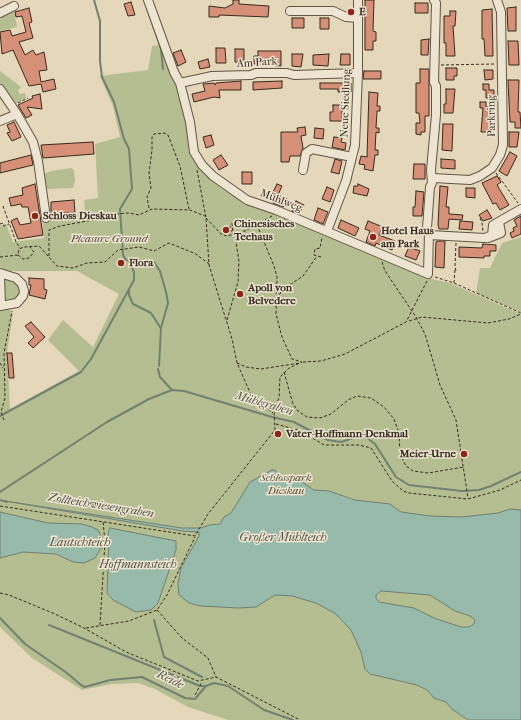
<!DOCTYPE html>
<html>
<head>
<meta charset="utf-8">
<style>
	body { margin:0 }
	canvas { display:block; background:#e4d7ba }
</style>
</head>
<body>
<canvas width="521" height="720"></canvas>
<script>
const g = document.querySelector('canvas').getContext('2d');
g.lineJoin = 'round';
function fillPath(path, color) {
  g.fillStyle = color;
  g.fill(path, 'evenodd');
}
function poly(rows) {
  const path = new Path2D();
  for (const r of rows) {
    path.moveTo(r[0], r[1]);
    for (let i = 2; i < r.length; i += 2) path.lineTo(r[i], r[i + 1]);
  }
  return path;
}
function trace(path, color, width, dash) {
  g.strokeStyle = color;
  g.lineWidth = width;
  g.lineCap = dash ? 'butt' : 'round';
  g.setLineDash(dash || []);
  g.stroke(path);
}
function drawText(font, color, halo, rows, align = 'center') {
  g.font = font + ' "IM FELL French Canon",serif';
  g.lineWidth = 3;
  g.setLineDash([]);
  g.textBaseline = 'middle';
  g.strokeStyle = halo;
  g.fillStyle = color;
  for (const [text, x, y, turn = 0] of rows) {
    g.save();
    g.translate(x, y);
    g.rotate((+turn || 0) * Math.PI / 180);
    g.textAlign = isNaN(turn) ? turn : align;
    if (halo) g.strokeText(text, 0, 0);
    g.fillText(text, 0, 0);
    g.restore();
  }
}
fillPath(poly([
	[9,11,14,11,17,27,0,31,0,16],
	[161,45,179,88,191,155,201,169,218,186,227,192,231,192,326,234,432,279,450,283,521,314,521,720,228,720,188,707,155,689,138,683,112,684,82,690,32,658,0,627,0,309,9,308,13,314,7,353,10,409,79,371,48,340,63,320,93,347,119,294,77,271,3,271,0,266,0,226,6,224,13,242,44,238,42,216,85,213,84,200,98,198,95,144,120,137,113,106,100,76,148,70,152,46],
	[0,71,21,87,18,91,20,94,25,93,26,98,14,105,0,85],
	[71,168,74,170,75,180,73,188,48,189,43,186,41,175,52,171],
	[521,237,521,312,476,293,480,268,490,268,502,243],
	[2,277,17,283,21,291,17,300,4,303]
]), '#b4be90');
const water = poly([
	[272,470,275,470,281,477,302,482,314,490,329,491,355,500,390,504,401,512,430,516,462,517,498,513,510,509,521,510,521,720,468,720,452,709,446,702,434,698,427,690,417,685,370,674,365,669,361,652,351,630,336,614,316,603,292,596,275,595,256,607,239,608,200,606,189,603,179,595,178,584,181,568,199,536,199,532,182,531,5,501,182,528,201,528,209,525,220,524,224,517,231,513,250,482,272,470],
	[381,591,430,595,455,611,470,616,475,620,474,624,469,627,461,627,434,618,414,608,379,602,376,599,376,595,381,591],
	[0,512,48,523,82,524,92,527,98,530,101,536,103,545,95,558,84,563,73,562,56,554,23,552,0,558,0,512],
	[110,528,176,541,176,550,158,603,151,610,136,612,113,600,107,593,109,538,108,534,110,528]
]);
fillPath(water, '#97baaa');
trace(water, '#718172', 1);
trace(poly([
	[94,0,100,21,100,61,102,77,114,102,124,139,129,149,132,189,120,209,123,255,125,259,135,264,149,261,154,262,160,271,166,292,168,303,161,328,159,366],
	[148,11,161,49,163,69],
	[129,289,129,295,133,304,151,313,160,327],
	[158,369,160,377,172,390],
	[0,416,81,372,91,359,134,280,134,272,130,263],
	[0,492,107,422,149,399,172,390,184,391,272,417,294,422,328,440,341,442,356,437,367,438,375,444,396,477,409,485,462,491,479,490,491,486,521,472],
	[0,500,7,502],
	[0,618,25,644,67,673,81,685,85,687,110,680,142,677,185,698,195,699,206,686,214,683,228,686,264,710,293,720],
	[154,620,164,657,202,677],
	[49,625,200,686,206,686]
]), '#718172', 2);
const building = poly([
	[233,0,239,0,239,4,269,6,268,17,219,15,219,17,209,17,209,6,225,8,233,4,233,0],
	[365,0,374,0,373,31,376,32,376,41,373,41,373,50,365,50,365,0],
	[131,2,135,15,128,16,124,4,131,2],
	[415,3,428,3,428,13,415,13,415,3],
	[516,7,516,31,508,31,507,8,516,7],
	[29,8,32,22,29,23,33,38,19,42,25,55,33,50,36,55,44,52,47,70,39,71,41,82,54,79,56,89,43,92,41,84,29,86,13,50,2,54,0,32,10,30,12,36,26,32,22,16,16,17,15,12,29,8],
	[492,9,493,56,485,56,484,39,482,39,482,10,492,9],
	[450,11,456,11,455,26,453,26,455,56,446,56,446,43,444,43,444,16,450,16,450,11],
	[292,18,304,18,304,28,292,28,292,18],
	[320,18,329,18,329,29,320,29,320,18],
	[429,39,428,55,421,55,421,40,429,39],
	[508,41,518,41,519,65,509,65,508,41],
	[216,48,225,48,226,63,216,63,216,48],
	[235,49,244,49,244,62,235,62,235,49],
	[181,50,186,62,178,66,173,53,181,50],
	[258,51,281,51,281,66,254,64,254,56,258,56,258,51],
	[292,54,303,54,301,67,292,66,292,54],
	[329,54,328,66,313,65,313,55,329,54],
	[341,54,350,54,350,65,340,65,341,54],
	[208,59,210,67,200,69,198,62,208,59],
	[446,68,457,68,457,76,454,76,454,80,446,80,446,68],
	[420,69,429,69,429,116,425,116,425,132,421,132,421,135,416,134,416,123,420,123,419,113,416,113,416,83,420,83,420,69],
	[484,70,493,70,493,79,485,80,484,70],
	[364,71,381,71,381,79,363,79,364,71],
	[508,80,519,80,518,112,520,112,521,128,515,128,515,122,510,122,508,80],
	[241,81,241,90,219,90,220,98,214,97,194,102,192,94,205,91,203,84,214,83,215,85,216,83,241,81],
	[282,81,282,88,253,90,253,82,282,81],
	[320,83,351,83,351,92,338,92,338,89,320,89,320,83],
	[483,84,489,84,489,90,494,90,494,98,486,98,486,90,483,90,483,84],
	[446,89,455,89,453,113,444,113,444,104,446,104,446,89],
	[369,92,378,93,377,106,380,106,380,111,377,111,376,128,379,128,379,133,376,132,375,150,378,150,378,155,375,155,373,171,364,169,365,165,359,164,361,156,367,157,369,92],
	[40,94,42,109,27,107,32,115,26,118,18,105,33,98,32,96,40,94],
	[480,102,486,102,486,107,493,107,493,114,491,114,491,132,481,132,483,108,480,108,480,102],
	[333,105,342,105,342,121,330,121,330,112,333,112,333,105],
	[14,122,21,137,12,141,7,133,10,132,7,125,14,122],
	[443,124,453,124,452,151,442,150,443,124],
	[305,127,306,135,301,136,303,148,300,156,290,156,289,162,281,162,281,132,298,132,297,128,305,127],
	[315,128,324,129,323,139,314,138,315,128],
	[509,132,519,132,517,147,509,147,509,132],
	[211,135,214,145,206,148,203,137,211,135],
	[334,137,342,138,341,142,346,143,345,150,332,147,334,137],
	[93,142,94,154,43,158,41,145,93,142],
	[510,152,517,156,507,176,499,171,510,152],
	[31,155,33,165,0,173,0,163,31,155],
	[221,155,228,165,219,170,213,160,221,155],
	[335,159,342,161,339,174,331,172,335,159],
	[441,159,455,160,455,169,441,168,441,159],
	[414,164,425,164,425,179,413,179,414,164],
	[242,172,252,172,252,184,242,184,242,172],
	[497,176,501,182,497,185,509,205,500,210,496,203,493,204,482,183,497,176],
	[35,184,43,235,18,239,11,221,17,218,20,225,31,223,28,207,22,207,21,204,11,206,9,198,23,195,22,188,35,184],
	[277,184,282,186,278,195,287,199,284,207,273,203,274,200,270,198,277,184],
	[358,184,369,189,367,196,353,193,354,186,358,186,358,184],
	[440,186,448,187,446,207,449,207,449,214,463,215,462,220,449,219,448,229,439,229,438,225,440,186],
	[327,187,334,190,330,202,322,199,327,187],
	[466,188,475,188,475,198,466,197,466,188],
	[416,191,424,192,422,216,413,216,413,207,415,207,416,191],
	[74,200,75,213,51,213,51,202,74,200],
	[296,201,304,205,299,214,292,211,296,201],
	[318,208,328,212,323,224,314,220,318,208],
	[487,210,492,218,483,221,479,215,487,210],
	[521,216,521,234,512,238,510,233,514,231,513,228,517,226,514,220,521,216],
	[341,220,359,228,355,236,338,228,341,220],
	[368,221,383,227,379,235,395,241,392,250,376,243,375,246,366,242,370,231,365,229,368,221],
	[460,221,473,222,472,230,459,229,460,221],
	[438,241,445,241,444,268,435,267,436,242,438,241],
	[483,244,496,245,496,251,490,251,490,256,484,256,484,258,459,257,459,247,482,248,483,244],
	[409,247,420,251,416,260,405,256,409,247],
	[29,278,44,279,44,289,47,290,45,299,29,295,31,285,29,285,29,278],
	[31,322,45,337,33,348,28,343,34,337,25,326,31,322],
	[7,353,12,353,14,378,9,378,7,353]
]);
fillPath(building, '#d59077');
trace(building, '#372b1e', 1);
const minor = poly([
	[148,0,174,72,180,83,190,122,194,152,202,165,213,176,247,200,276,210,428,274,429,232,427,228,430,187,432,183,431,170,436,115,436,86,434,82,436,3,434,0],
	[290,11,333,11,346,17,358,18],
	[0,13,14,6],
	[180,83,212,76,251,75,256,73,287,73,294,75,358,73],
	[0,89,17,114],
	[0,121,17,114,33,142,38,161,46,218],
	[303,170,306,153,312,149,352,157],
	[433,178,470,180,480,176,492,168,500,155,503,145,501,12,497,0],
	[327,231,346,181,355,145,358,73,358,0],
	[429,235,485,238,492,235,493,225,521,209],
	[488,238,501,233,499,222],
	[0,273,16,278,22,284,24,291,23,296,17,303,0,306],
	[0,276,1,306]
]);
trace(minor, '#625645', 10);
trace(poly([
	[441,65,494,64],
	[18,103,28,98],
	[197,170,206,218,209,265,232,339,237,363,252,397,273,413],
	[496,173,518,203],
	[3,206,16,242,20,248],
	[149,208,147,197,151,188,149,174,152,150,152,137,154,134,164,133,168,135,180,166,189,209],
	[206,218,221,234,227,236,243,232,272,216],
	[480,218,482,223,483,231],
	[232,223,233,235],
	[0,224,3,223,4,226,9,224],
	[228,227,232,227],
	[229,231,232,231],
	[456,243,455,267,456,271],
	[18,255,23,259,29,258,34,252,30,247],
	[49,256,49,230,60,226,93,220,114,214,129,213,139,215,152,209,190,210,205,216],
	[0,257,18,255,19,249,24,247,39,246,57,266,73,268,87,263,105,262,118,250,139,247,154,251,169,243,196,254,209,264],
	[321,257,314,255,315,249,320,248,322,238],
	[382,262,385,271,416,317,425,334,440,385,456,420,468,498],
	[435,277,454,283,521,313],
	[454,283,455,268],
	[277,299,282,290,303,276,317,256],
	[227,320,238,282,239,262,235,235],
	[409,321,422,317,488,323,509,319,521,314],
	[303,362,321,361,345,354,406,322,427,281],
	[0,363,3,368],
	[237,363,246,367,261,369,300,363],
	[284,372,293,404,298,411,307,417,320,418,331,414,348,400,357,396,371,398,384,407,394,419,399,433,400,454,406,466,413,471,428,473,464,467],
	[4,420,1,412,5,398,4,353,12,311],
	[276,424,301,431,324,445,359,445,371,448,392,481,403,491,409,493,468,499,500,490,521,480],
	[0,506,195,536,208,514,275,430,274,410,279,398,280,377,289,368,302,362,292,359,282,337,276,314,277,277,274,266,257,225],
	[0,593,9,595,55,614,84,628,126,652,198,681,216,677,300,720],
	[157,610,182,638,208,658,216,677],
	[100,625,105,542,103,521],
	[86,628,129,621,157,610,167,595,195,537],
	[195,695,202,682]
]), '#372b1e', 1, [3, 2]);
trace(minor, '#ede5d2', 8);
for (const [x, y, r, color] of [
	[351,12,4,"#8f2418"],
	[35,216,4,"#8f2418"],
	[226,230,4,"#8f2418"],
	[373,237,4,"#8f2418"],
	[121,263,4,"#8f2418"],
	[240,294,4,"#8f2418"],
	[278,434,4,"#8f2418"],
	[464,454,4,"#8f2418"]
]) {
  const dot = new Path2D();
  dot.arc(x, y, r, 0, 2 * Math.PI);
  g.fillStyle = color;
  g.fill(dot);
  trace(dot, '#ede5d2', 1.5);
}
drawText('bold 11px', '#372b1e', '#ede5d2', [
	["E",359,12],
	["Schloss Dieskau",43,216],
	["Chinesisches",234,224],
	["Teehaus",234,237],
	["Hotel Haus",381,231],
	["am Park",381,244],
	["Flora",129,263],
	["Apoll von",248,288],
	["Belvedere",248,301],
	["Vater-Hoffmann-Denkmal",286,434],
	["Meier-Urne",456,454,"right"]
], 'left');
drawText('11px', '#372b1e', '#ede5d2', [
	["Am Park",257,63,-4],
	["Neue Siedlung",346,103,-88],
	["Parkring",492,116,-91],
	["Mühlweg",281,201,21]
]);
drawText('italic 11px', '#504835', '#ede5d2', [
	["Pleasure Ground",109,239],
	["Schlosspark",286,478],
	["Dieskau",286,491]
]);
drawText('italic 12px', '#4f4f41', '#ede5d2', [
	["Mühlgraben",264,404,16],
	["Zollteichwiesengraben",101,506,9],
	["Großer Mühlteich",283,538],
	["Lautschteich",80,543],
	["Hoffmannsteich",138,565],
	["Reide",170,680,26]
]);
</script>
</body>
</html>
